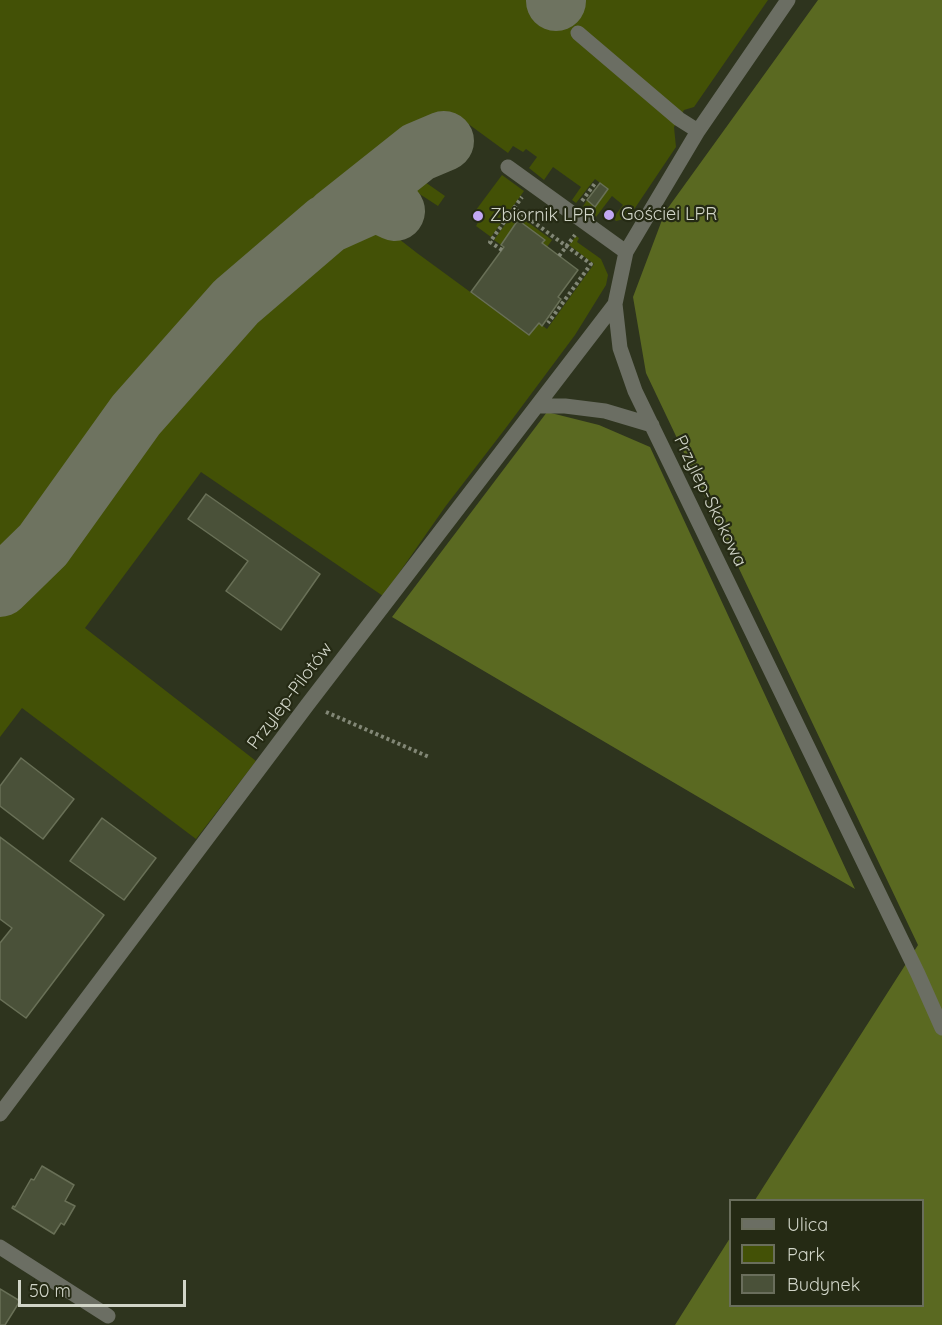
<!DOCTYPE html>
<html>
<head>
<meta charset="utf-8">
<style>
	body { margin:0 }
	#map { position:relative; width:942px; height:1325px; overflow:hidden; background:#2e341e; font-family:Quicksand,sans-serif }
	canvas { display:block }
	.legend { position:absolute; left:729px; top:1199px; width:195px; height:108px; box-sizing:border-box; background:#252a14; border:2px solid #6a6e5c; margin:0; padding:8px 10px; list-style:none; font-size:18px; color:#d1d5c8 }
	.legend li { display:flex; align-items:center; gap:12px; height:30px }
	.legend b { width:30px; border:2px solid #6a6e5c }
	.scale { position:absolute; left:18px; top:1280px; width:168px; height:27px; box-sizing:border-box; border:3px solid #d1d5c8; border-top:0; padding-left:8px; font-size:18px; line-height:21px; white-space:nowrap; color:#d1d5c8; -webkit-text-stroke:4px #252a14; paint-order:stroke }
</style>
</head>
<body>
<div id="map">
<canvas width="942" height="1325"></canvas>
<ul class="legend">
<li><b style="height:8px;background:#6b6e63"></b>Ulica</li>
<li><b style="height:16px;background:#435106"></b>Park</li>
<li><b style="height:16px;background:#4a5139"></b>Budynek</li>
</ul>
<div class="scale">50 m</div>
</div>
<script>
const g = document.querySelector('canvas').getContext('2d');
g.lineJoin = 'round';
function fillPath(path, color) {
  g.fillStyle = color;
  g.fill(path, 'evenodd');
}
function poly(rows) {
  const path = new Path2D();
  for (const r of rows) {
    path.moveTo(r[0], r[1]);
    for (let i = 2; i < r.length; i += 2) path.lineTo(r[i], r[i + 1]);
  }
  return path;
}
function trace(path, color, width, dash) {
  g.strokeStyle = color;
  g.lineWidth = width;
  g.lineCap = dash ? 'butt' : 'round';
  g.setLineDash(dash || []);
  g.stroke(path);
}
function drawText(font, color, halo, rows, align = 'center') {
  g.font = font + ' Quicksand,sans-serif';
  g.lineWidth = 4.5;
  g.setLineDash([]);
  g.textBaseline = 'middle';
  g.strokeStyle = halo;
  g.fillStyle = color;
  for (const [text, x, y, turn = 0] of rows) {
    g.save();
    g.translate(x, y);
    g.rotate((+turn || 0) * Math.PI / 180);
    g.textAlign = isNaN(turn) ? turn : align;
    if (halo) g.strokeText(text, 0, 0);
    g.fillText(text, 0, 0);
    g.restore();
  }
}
fillPath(poly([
	[0,0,768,0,694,107,684,110,674,127,676,147,633,211,624,219,616,221,615,220,614,217,623,205,612,196,596,217,582,208,587,200,596,206,608,189,595,179,576,203,572,200,581,187,553,167,544,180,529,168,537,157,526,149,523,152,513,146,508,153,467,123,425,182,445,196,438,206,418,193,390,232,417,253,529,335,539,323,547,329,594,264,569,245,576,236,579,238,577,242,601,259,608,275,606,285,575,335,505,429,445,507,383,596,201,472,85,628,256,761,196,839,22,708,0,737],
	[502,175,524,191,491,237,476,226,482,215,476,210],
	[514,212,552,240,547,247,542,243,544,239,518,221,501,245,494,240]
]), '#435106');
fillPath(poly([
	[818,0,942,0,942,1325,675,1325,730,1238,730,1306,922,1306,922,1200,755,1200,918,945,646,373,633,297,665,212],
	[547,412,599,425,650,447,855,889,392,617]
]), '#5a6921');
trace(poly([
	[556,1,556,0],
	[335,218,418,152,444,141],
	[0,587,43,545,136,415,236,302,327,224,376,202,395,211]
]), '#6e7360', 60);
const building = poly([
	[600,183,608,189,595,207,587,200,600,183],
	[518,220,545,240,542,243,578,270,558,297,561,299,542,326,539,323,529,335,471,292,504,247,501,245,518,220],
	[206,494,320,574,281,630,226,591,248,561,188,519,206,494],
	[21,758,74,799,43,839,0,806,0,786,21,758],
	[102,818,156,858,124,900,70,861,102,818],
	[0,837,104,915,26,1018,0,999,0,943,12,928,0,919,0,837],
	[42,1166,74,1185,65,1201,75,1206,64,1225,61,1223,54,1234,12,1208,13,1206,15,1207,31,1179,34,1180,42,1166],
	[0,1289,20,1301,5,1325,0,1325,0,1289]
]);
fillPath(building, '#4a5139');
trace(building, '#697057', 1.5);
trace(poly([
	[582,201,596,182],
	[514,208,522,197],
	[502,250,490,242,514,208,591,264,548,323],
	[559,256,575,235],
	[326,712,429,757]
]), '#828776', 4, [3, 3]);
trace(poly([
	[788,0,698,131,626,252,615,304,620,348,635,391,918,974,942,1028],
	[578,33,679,119,698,131],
	[508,167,626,252],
	[538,406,565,406,605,411,652,425],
	[0,1114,308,704,615,304],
	[0,1247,108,1316]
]), '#6b6e63', 15);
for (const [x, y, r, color] of [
	[609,215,6,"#c2a8f2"],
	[478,216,6,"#c2a8f2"]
]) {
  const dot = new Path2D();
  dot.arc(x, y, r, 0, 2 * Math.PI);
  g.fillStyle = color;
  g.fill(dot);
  trace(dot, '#252a14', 2);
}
drawText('18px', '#d1d5c8', '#252a14', [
	["Gościei LPR",621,215],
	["Zbiornik LPR",490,216]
], 'left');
drawText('18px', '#d1d5c8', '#252a14', [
	["Przylep-Skokowa",710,501,64],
	["Przylep-Pilotów",290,696,-53]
]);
</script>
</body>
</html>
